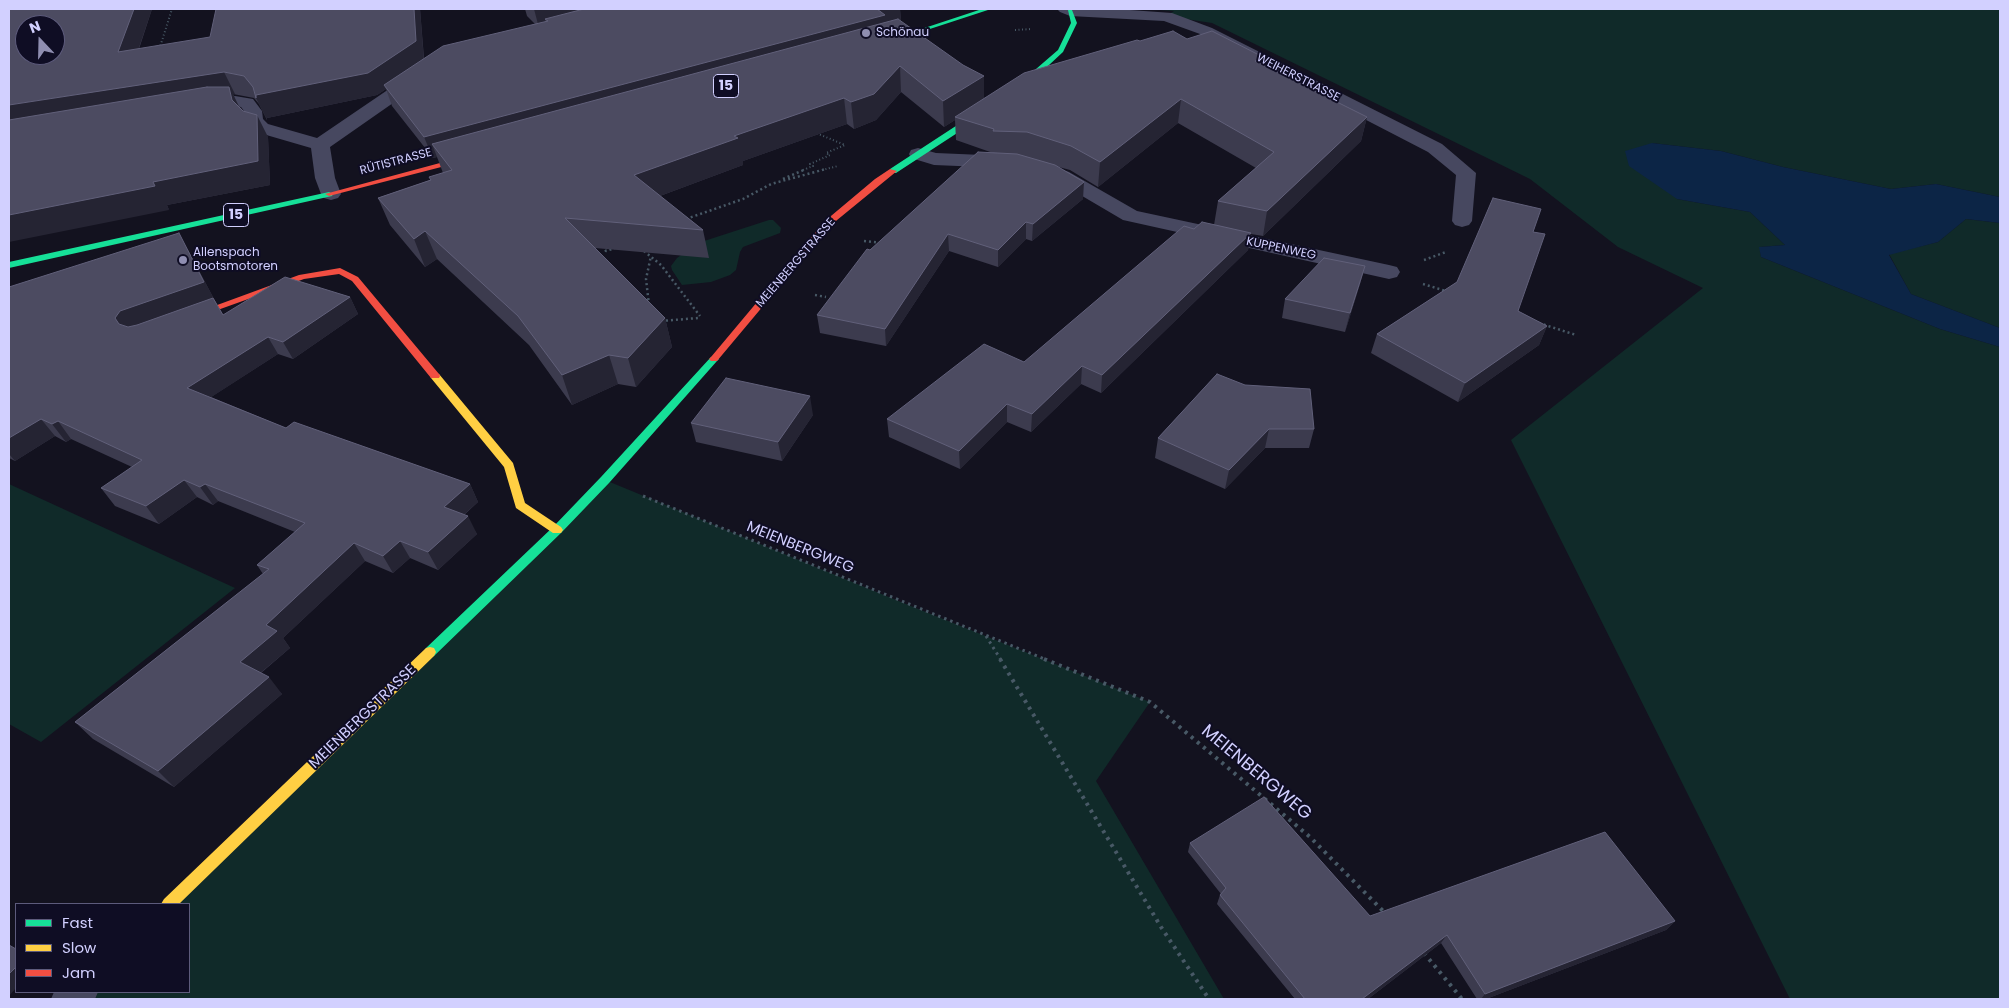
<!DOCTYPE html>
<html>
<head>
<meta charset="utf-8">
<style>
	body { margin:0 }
	#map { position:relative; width:2009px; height:1008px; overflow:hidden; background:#13121f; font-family:Poppins,sans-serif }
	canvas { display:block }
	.frame { position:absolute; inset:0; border:10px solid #d2d0ff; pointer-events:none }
	.legend { position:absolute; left:15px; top:903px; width:175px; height:90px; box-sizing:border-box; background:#0f0d24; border:1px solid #5d5b7c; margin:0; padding:6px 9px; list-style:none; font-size:15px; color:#d2d0ff }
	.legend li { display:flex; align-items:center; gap:10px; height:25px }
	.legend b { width:25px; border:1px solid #5d5b7c }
	.north { position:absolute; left:15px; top:15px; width:50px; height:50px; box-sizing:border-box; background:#0f0d24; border:1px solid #5d5b7c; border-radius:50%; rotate:339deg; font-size:14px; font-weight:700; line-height:20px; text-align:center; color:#d2d0ff }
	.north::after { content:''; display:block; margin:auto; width:18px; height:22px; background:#8f8eb1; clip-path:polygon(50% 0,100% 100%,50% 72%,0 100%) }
</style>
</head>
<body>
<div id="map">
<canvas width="2009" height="1008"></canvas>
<div class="frame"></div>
<ul class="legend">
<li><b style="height:6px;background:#16e098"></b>Fast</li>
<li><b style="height:6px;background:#ffcf43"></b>Slow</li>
<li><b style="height:6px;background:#f24e42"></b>Jam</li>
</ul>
<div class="north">N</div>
</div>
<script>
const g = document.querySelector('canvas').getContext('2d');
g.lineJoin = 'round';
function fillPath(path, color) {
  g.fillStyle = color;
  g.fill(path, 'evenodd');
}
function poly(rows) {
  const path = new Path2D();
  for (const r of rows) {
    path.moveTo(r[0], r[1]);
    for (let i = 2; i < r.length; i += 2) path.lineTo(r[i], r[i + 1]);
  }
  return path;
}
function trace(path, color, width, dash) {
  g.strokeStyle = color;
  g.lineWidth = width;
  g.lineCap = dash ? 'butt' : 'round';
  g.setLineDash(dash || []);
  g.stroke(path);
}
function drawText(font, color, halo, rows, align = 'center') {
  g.font = font + ' Poppins,sans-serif';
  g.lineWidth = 4;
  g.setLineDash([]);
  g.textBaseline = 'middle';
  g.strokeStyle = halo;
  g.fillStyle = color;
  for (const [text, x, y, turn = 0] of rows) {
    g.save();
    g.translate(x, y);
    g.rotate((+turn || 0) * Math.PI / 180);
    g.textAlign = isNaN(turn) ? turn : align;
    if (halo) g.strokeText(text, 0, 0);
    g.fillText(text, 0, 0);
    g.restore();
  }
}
fillPath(poly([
	[1147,9,2000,9,2000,197,1936,184,1891,189,1783,167,1721,151,1652,143,1677,199,1750,212,1785,245,1760,247,1761,257,1940,329,2000,347,2000,999,1790,999,1511,440,1703,288,1618,247,1530,179,1212,23,1166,16,1174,11],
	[1966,219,2000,223,2000,328,1911,294,1889,254,1938,242],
	[769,220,773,220,781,228,780,233,743,247,740,252,736,270,730,275,711,282,682,285,672,270,671,266,677,258,698,243],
	[605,480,901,602,1150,702,1096,781,1224,999,71,999,78,992,189,992,189,904,169,904,557,530],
	[9,484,235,588,41,742,9,724]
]), '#102a29');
fillPath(poly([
	[1652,143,1721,151,1783,167,1891,189,1936,184,2000,197,2000,223,1966,219,1938,242,1889,255,1911,294,2000,328,2000,347,1940,329,1761,257,1759,247,1785,245,1750,212,1677,199,1629,166,1625,151]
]), '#0c2546');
trace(poly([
	[1015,30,1032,29],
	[162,47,160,47,172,9],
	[803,170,813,166,810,164,830,155,826,153,845,145,816,133],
	[822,170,838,166]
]), '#485966', 2, [1, 2.5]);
trace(poly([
	[783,179,806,169],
	[686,219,743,199,771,184,826,169],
	[864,241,882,243],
	[602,246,606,251,615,248],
	[644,251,661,265,700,316],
	[1424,260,1446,252],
	[1423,284,1446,291],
	[815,295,826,297],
	[649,305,646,279,651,256],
	[661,321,698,318],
	[1539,323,1576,335]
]), '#485966', 2.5, [2, 3]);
trace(poly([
	[643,496,1047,660],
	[986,636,1001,660]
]), '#485966', 3, [2.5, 4]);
trace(poly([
	[1000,659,1161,927,1209,999],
	[1044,659,1150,702,1310,837,1385,913],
	[1424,953,1462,999]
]), '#485966', 4, [3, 5]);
fillPath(poly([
	[1057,9,1116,9,1172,13,1212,28,1442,144,1476,173,1472,221,1469,225,1462,227,1455,225,1452,221,1456,175,1428,152,1200,34,1164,21,1070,16,1060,12,1057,9],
	[420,71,426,72,429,76,426,80,330,147,335,178,341,194,338,198,331,200,324,198,321,194,315,178,311,148,256,132,245,121,244,111,241,107,235,106,200,111,194,110,191,106,194,102,200,101,235,96,253,99,262,111,263,119,268,124,317,138,414,72,420,71],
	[918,148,936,153,1006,156,1013,158,1016,162,1013,166,1006,168,934,165,911,158,909,154,911,150,918,148],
	[1050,166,1069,172,1137,211,1389,265,1397,267,1400,272,1397,277,1389,279,1123,220,1055,180,1043,176,1040,172,1043,168,1050,166],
	[54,992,98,992,95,999,51,999,54,992]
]), '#474860');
fillPath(poly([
	[982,9,991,9,884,44,879,43,982,9],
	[1068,10,1072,10,1077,23,1063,52,1020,92,896,173,890,173,890,169,1014,88,1058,50,1071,23,1068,10],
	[329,192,333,194,332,196,9,268,9,262,329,192],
	[714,356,717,357,719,359,717,361,609,483,561,533,434,656,430,657,426,656,424,652,426,648,553,527,601,477,711,357,714,356]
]), '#16e098');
fillPath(poly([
	[435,373,439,374,513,463,525,503,561,527,563,530,561,533,553,533,516,508,504,467,431,378,430,376,435,373],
	[430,647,434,648,436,652,434,656,179,904,161,904,164,899,426,648,430,647]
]), '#ffcf43');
fillPath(poly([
	[477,153,481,155,480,157,329,196,325,194,477,153],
	[890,169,897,171,831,225,717,361,711,361,709,359,711,357,825,221,875,179,890,169],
	[340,268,358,277,439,374,440,376,439,378,431,378,352,281,339,274,304,279,187,321,184,322,179,319,299,275,340,268]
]), '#f24e42');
fillPath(poly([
	[9,9,152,9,139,49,420,9,424,58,535,24,527,16,525,9,900,9,901,21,984,98,1140,41,1187,39,1264,65,1367,117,1361,141,1263,236,1251,234,1248,250,1101,393,1081,384,1031,432,1007,422,960,469,889,437,887,419,1024,362,1194,229,1214,225,1218,201,1256,168,1178,123,1098,187,1070,170,1055,166,1083,199,1032,241,1026,239,998,267,949,251,886,346,820,333,817,315,870,250,993,153,956,140,955,120,944,127,901,92,876,120,854,129,847,124,743,161,743,165,660,196,703,230,709,258,595,248,665,318,672,347,636,387,618,384,572,405,529,345,437,259,425,267,390,225,378,198,430,180,443,173,437,157,433,158,392,106,386,89,377,95,267,118,267,120,259,104,254,98,233,94,239,106,268,137,270,185,167,205,169,210],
	[1533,232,1518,311,1547,326,1539,345,1458,402,1371,353,1377,334,1457,282],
	[188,250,214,299,223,315,350,297,358,314,293,359,278,354,211,397,286,428,470,484,478,502,464,515,477,534,438,570,410,558,393,573,365,561,283,638,290,648,261,673,282,694,174,787,93,739,75,722,263,574,257,565,295,532,218,501,213,505,197,497,159,524,115,506,101,488,132,467,71,439,66,442,55,436,15,461,9,458,9,287],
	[1365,266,1360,284,1345,332,1282,318,1285,299],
	[1217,374,1314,429,1309,448,1265,448,1225,489,1155,458,1158,438],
	[813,415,782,461,696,442,691,423],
	[1190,843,1370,916,1675,921,1666,930,1486,999,1477,999,1441,943,1368,999,1295,999,1217,904,1220,895,1221,894,1188,852]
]), '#3c3b4e');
fillPath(poly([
	[134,9,152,9,130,74,118,52],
	[414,9,420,9,424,62,384,85,386,89,377,95,267,118,267,120,256,98,256,95],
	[534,9,614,9,545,19,547,26,539,28],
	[875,9,900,9,901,21,432,144,437,157,433,158,424,137],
	[1265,58,1261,80,1255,61],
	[900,66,901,92,876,120,854,129,851,102],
	[224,72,235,94,233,94,240,109,9,130,9,105],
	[984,76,984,101,955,117,955,120,944,127,943,101],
	[844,98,847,124,743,161,743,165,641,203,634,175,734,136],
	[1181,99,1178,123,1098,187,1100,162],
	[257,115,268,137,270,185,167,205,169,210,9,242,9,215,153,182],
	[1367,117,1361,141,1263,236,1267,211],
	[1084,182,1083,199,1032,241,1033,224],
	[1026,222,1026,239,998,267,998,250],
	[425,231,437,259,425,267,414,239],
	[179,233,188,250,214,299,126,335,115,318],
	[1251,233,1248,250,1101,393,1102,375],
	[948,234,949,251,886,346,885,329],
	[1365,266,1360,284,1345,332,1350,313],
	[350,297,358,314,293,359,283,342],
	[665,318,672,347,636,387,628,358],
	[1547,326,1539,345,1458,402,1465,383],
	[268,337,278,354,199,405,187,388],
	[609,355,618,384,572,405,562,375],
	[1082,366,1081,384,1031,432,1032,414],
	[810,396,813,415,782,461,778,442],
	[1007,404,1007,422,960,469,959,451],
	[41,419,55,436,15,461,9,454,9,438],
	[58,421,71,439,66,442,52,424],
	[1269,429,1265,448,1225,489,1229,470],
	[184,480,197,497,159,524,146,506],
	[205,484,218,501,213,505,200,487],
	[470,484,478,502,452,525,444,507],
	[468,516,477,534,438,570,428,552],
	[400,541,410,558,393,573,383,556],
	[354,543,365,561,283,638,290,648,253,679,240,662,266,625],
	[269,677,282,694,174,787,158,771],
	[1675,921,1666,930,1486,999,1481,999,1485,994],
	[1447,935,1441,943,1368,999,1362,999],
	[16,967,16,988,9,996,9,974]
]), '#252433');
const building = poly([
	[9,9,134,9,118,52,210,37,216,9,414,9,416,41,368,73,256,95,256,98,253,87,244,76,224,72,9,105,9,9],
	[25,25,55,25,55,55,25,55,25,25],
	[584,9,877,9,885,15,424,137,384,85,443,46,548,21,545,19,584,9],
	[898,19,963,65,984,76,943,101,900,66,874,94,851,102,844,98,734,136,738,138,634,175,703,230,565,218,665,318,628,358,609,355,562,375,518,316,425,231,414,239,378,198,431,180,429,177,452,170,432,144,898,19],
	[1173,31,1187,39,1212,31,1265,58,1255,61,1367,117,1267,211,1218,201,1274,152,1181,99,1100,162,1071,146,1027,132,993,131,994,129,955,117,1024,73,1137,40,1140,41,1173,31],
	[207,87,229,87,232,100,243,111,257,115,258,161,153,182,155,186,9,215,9,120,207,87],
	[978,152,1017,154,1055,165,1084,182,1033,224,1026,222,998,250,948,234,885,329,817,315,867,249,870,250,978,152],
	[1493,198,1541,209,1533,232,1545,234,1518,311,1547,326,1465,383,1377,334,1457,282,1493,198],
	[1202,222,1251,233,1102,375,1082,366,1032,414,1007,404,959,451,887,419,984,344,1024,362,1184,226,1194,229,1202,222],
	[179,233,204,282,120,311,115,318,119,324,128,327,137,325,213,298,223,315,285,277,350,297,283,342,268,337,187,388,286,428,294,422,470,484,444,507,468,516,428,552,400,541,383,556,354,543,266,625,277,631,240,662,269,677,158,771,75,722,269,569,257,565,305,523,205,484,200,487,184,480,146,506,101,488,142,460,58,421,52,424,41,419,9,438,9,287,179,233],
	[1324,258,1365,266,1350,313,1285,299,1324,258],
	[1217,374,1245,385,1310,389,1314,429,1269,429,1229,470,1158,438,1217,374],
	[726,378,810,396,778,442,691,423,726,378],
	[1264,797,1370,916,1605,832,1675,921,1485,994,1447,935,1362,999,1305,999,1220,895,1226,888,1190,843,1264,797],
	[9,945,16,949,16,967,9,974,9,945]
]);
fillPath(building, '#4c4b61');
trace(building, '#61607a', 1);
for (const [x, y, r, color] of [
	[866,33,5,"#8f8eb1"],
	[183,260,5,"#8f8eb1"]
]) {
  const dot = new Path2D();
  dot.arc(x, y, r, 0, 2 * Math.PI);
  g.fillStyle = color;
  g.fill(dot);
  trace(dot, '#0f0d24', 2);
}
drawText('12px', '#d2d0ff', '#0f0d24', [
	["Schönau",876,33],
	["Allenspach",193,253],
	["Bootsmotoren",193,267]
], 'left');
drawText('12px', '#d2d0ff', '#0f0d24', [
	["WEIHERSTRASSE",1298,78,27],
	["RÜTISTRASSE",396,162,-15],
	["KUPPENWEG",1281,249,12],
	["MEIENBERGSTRASSE",796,263,-49]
]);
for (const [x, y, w] of [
	[726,86,25],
	[236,215,25]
]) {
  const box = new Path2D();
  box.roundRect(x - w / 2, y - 11.5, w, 23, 4);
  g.fillStyle = '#0f0d24';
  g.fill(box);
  trace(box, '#d2d0ff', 1);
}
drawText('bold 14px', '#d2d0ff', null, [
	["15",726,86],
	["15",236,215]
]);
drawText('15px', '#d2d0ff', '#0f0d24', [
	["MEIENBERGWEG",800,548,22],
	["MEIENBERGSTRASSE",363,717,-44]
]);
drawText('18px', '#d2d0ff', '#0f0d24', [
	["MEIENBERGWEG",1256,773,40]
]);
</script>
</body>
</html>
